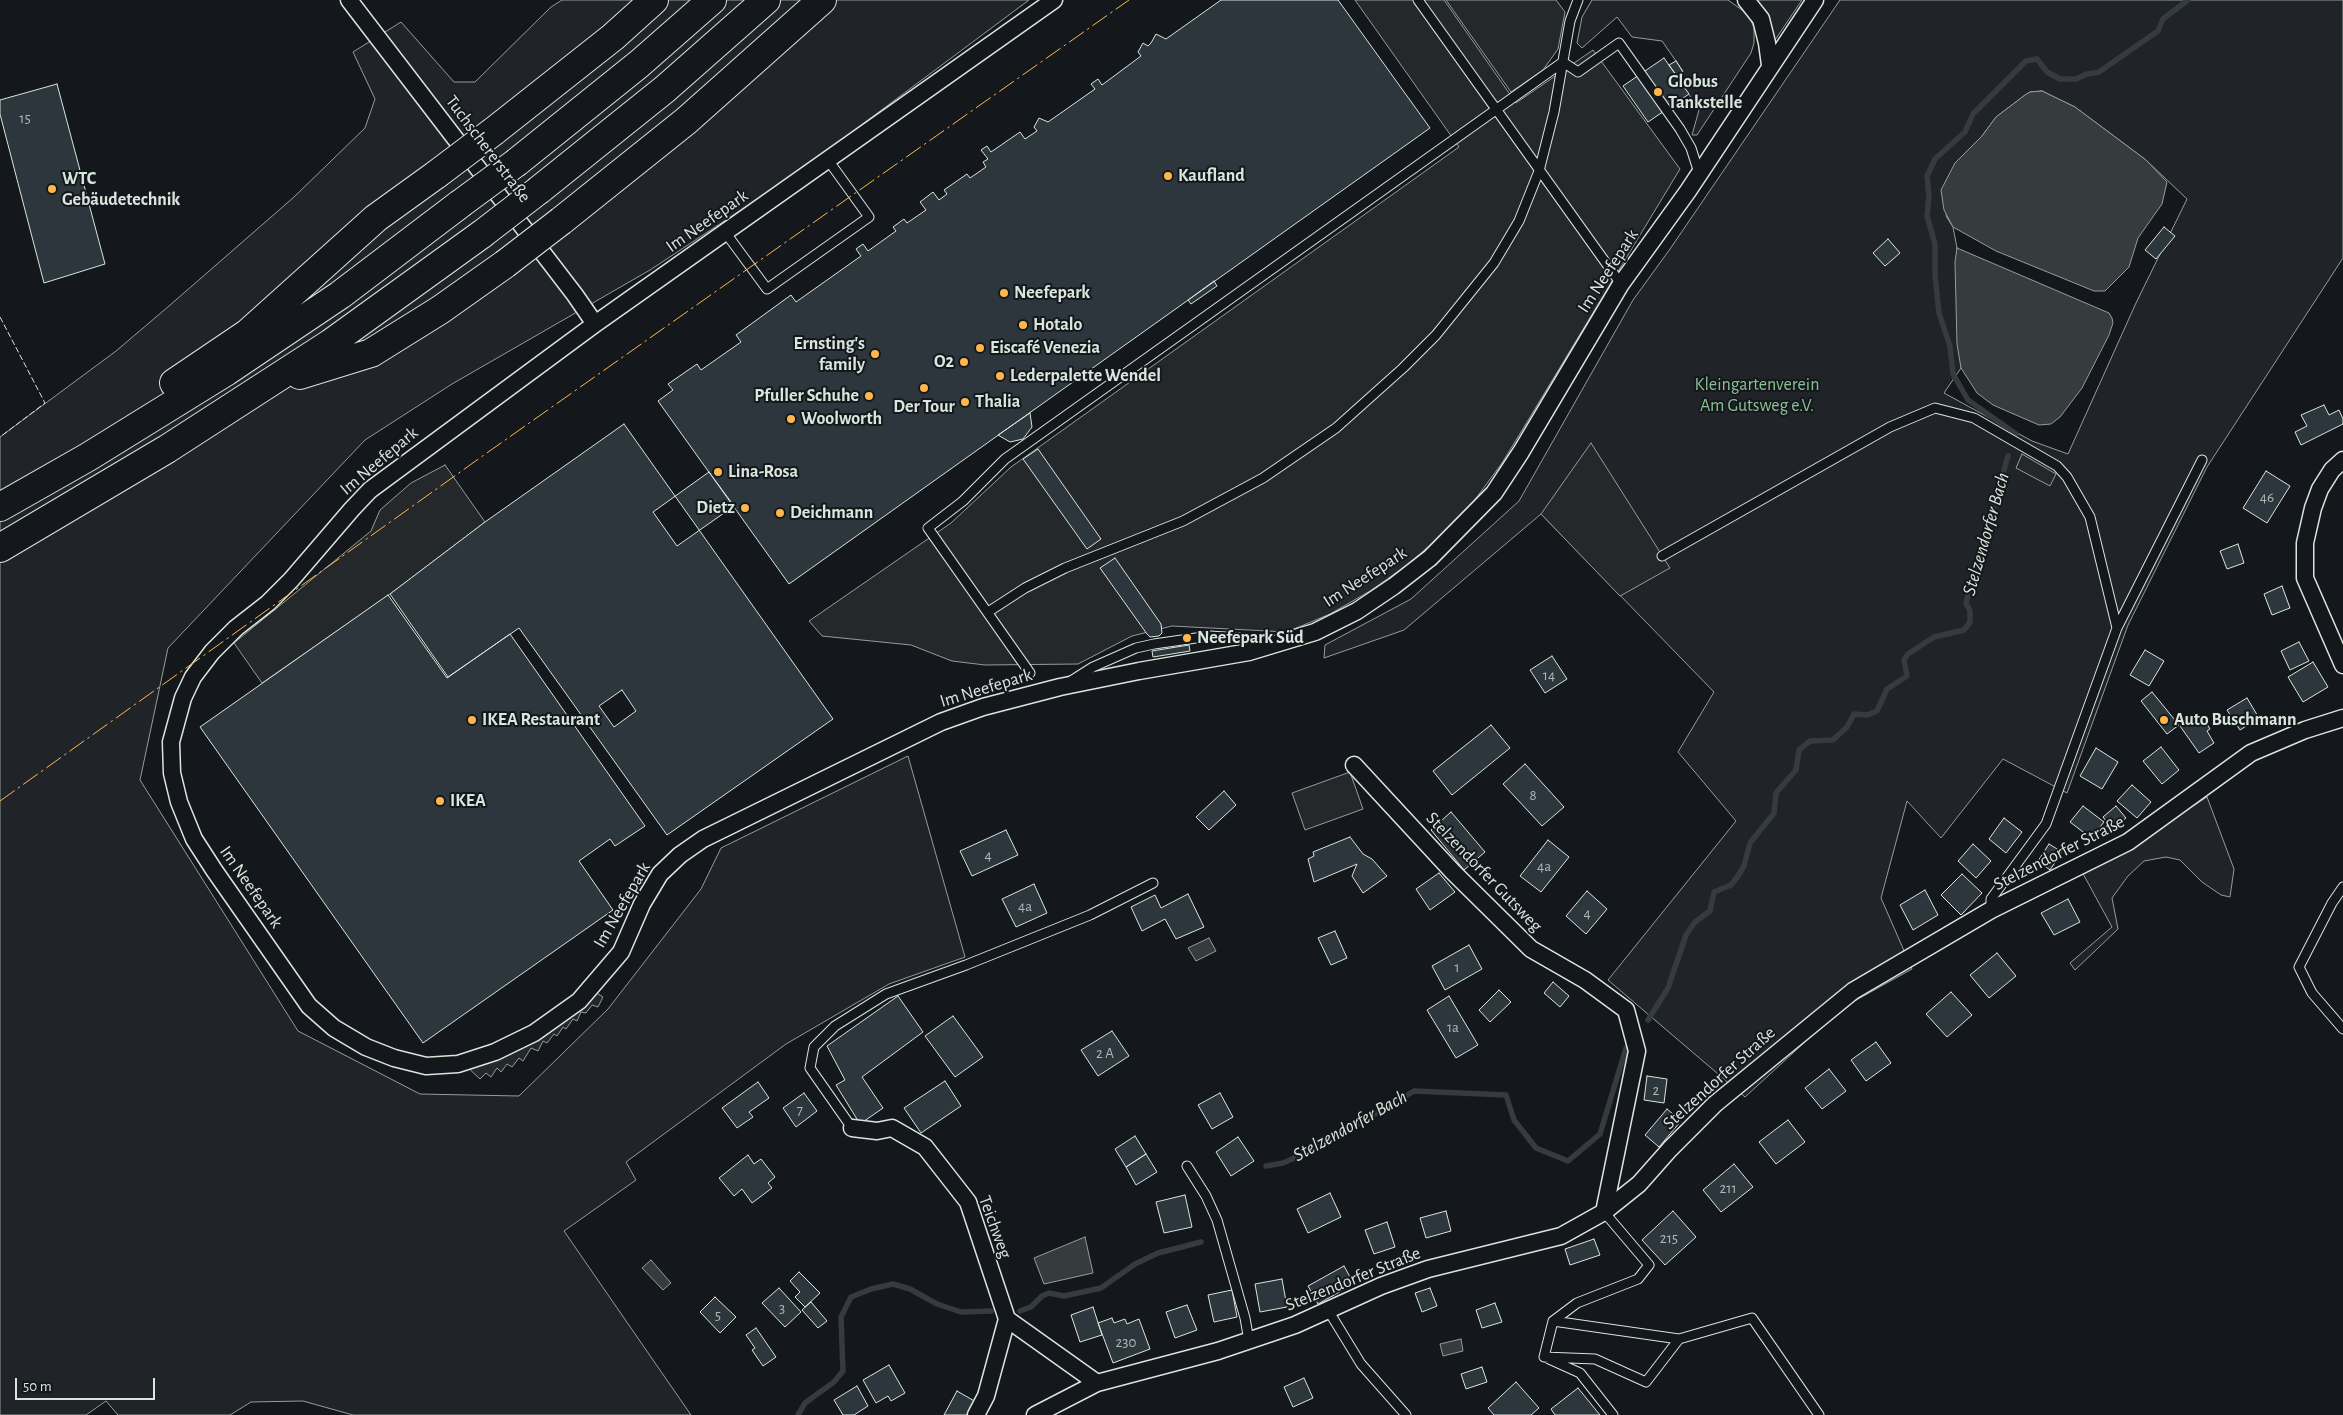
<!DOCTYPE html>
<html>
<head>
<meta charset="utf-8">
<style>
	body { margin:0 }
	#map { position:relative; width:2343px; height:1415px; overflow:hidden; background:#14181c; font-family:"Alegreya Sans",sans-serif }
	canvas { display:block }
	.scale { position:absolute; left:15px; top:1378px; width:140px; height:22px; box-sizing:border-box; border:2px solid #d8e6dc; border-top:0; padding-left:6px; font-size:15px; line-height:18px; white-space:nowrap; color:#d8e6dc; -webkit-text-stroke:4px #14181c; paint-order:stroke }
</style>
</head>
<body>
<div id="map">
<canvas width="2343" height="1415"></canvas>
<div class="scale">50 m</div>
</div>
<script>
const g = document.querySelector('canvas').getContext('2d');
g.lineJoin = 'round';
function fillPath(path, color) {
  g.fillStyle = color;
  g.fill(path, 'evenodd');
}
function poly(rows) {
  const path = new Path2D();
  for (const r of rows) {
    path.moveTo(r[0], r[1]);
    for (let i = 2; i < r.length; i += 2) path.lineTo(r[i], r[i + 1]);
  }
  return path;
}
function trace(path, color, width, dash) {
  g.strokeStyle = color;
  g.lineWidth = width;
  g.lineCap = dash ? 'butt' : 'round';
  g.setLineDash(dash || []);
  g.stroke(path);
}
function drawText(font, color, halo, rows, align = 'center') {
  g.font = font + ' "Alegreya Sans",sans-serif';
  g.lineWidth = 4;
  g.setLineDash([]);
  g.textBaseline = 'middle';
  g.strokeStyle = halo;
  g.fillStyle = color;
  for (const [text, x, y, turn = 0] of rows) {
    g.save();
    g.translate(x, y);
    g.rotate((+turn || 0) * Math.PI / 180);
    g.textAlign = isNaN(turn) ? turn : align;
    if (halo) g.strokeText(text, 0, 0);
    g.fillText(text, 0, 0);
    g.restore();
  }
}
const green = poly([
	[562,0,1029,0,797,173,650,270,452,384,365,440,168,648,140,780,298,1031,420,1094,519,1096,608,1009,701,889,721,848,908,756,965,957,889,984,786,1044,626,1162,636,1180,564,1231,691,1415,353,1415,303,1401,251,1402,230,1415,118,1415,106,1401,86,1415,0,1415,0,437,116,351,169,306,294,197,365,128,375,99,353,52,401,22,454,82,475,82,551,7,562,0],
	[1592,0,1728,0,1749,15,1754,28,1754,43,1751,53,1697,135,1692,135,1699,110,1677,76,1683,71,1662,41,1632,37,1617,17,1582,48,1577,43,1582,17,1592,0],
	[1757,0,1802,0,1773,43,1770,22,1757,0],
	[1840,0,2343,0,2343,258,2207,467,2128,625,2067,793,2003,759,1941,838,1907,801,1881,898,1912,969,1842,1008,1745,1097,1608,980,1736,821,1678,752,1714,692,1541,514,1404,630,1324,658,1325,645,1411,599,1519,501,1633,300,1670,249,1840,0],
	[2042,91,2075,107,2146,160,2187,199,2136,303,2068,454,2032,441,1944,393,1961,368,1957,248,1953,227,1946,216,1955,163,1982,136,1996,117,2025,95,2030,92,2042,91],
	[2207,797,2234,869,2230,897,2221,895,2202,882,2180,860,2166,857,2144,861,2128,876,2112,898,2118,929,2075,970,2070,963,2112,927,2081,870,2127,847,2207,797]
]);
fillPath(green, '#202428');
trace(green, '#939e99', 1);
const parking = poly([
	[1355,0,1444,0,1516,103,1593,50,1680,169,1527,422,1502,463,1474,501,1443,534,1406,566,1370,591,1330,614,1287,632,1172,626,1132,636,1078,664,985,665,952,661,911,645,822,636,809,621,951,523,1011,467,1459,147,1355,0],
	[1446,0,1556,0,1565,12,1558,49,1543,70,1511,92,1446,0],
	[1591,443,1670,568,1620,596,1541,514,1591,443],
	[2022,454,2056,474,2050,486,2016,468,2022,454],
	[445,465,485,522,390,594,262,683,234,643,371,531,380,510,411,483,445,465],
	[1350,772,1363,809,1305,830,1292,793,1350,772],
	[590,989,603,997,598,1007,592,1005,586,1013,581,1012,577,1021,573,1019,566,1029,563,1027,557,1036,554,1034,547,1043,543,1041,538,1051,531,1048,523,1061,519,1058,512,1067,507,1064,501,1072,497,1068,491,1077,486,1073,480,1079,463,1063,495,1052,590,989]
]);
fillPath(parking, '#24282b');
trace(parking, '#939e99', 1);
const water = poly([
	[2042,91,2075,107,2146,160,2167,182,2162,204,2138,238,2129,267,2105,291,2094,291,1996,251,1953,227,1944,210,1941,190,1955,163,1982,136,1996,117,2025,95,2030,92,2042,91],
	[1957,248,2109,313,2112,318,2113,323,2109,335,2082,388,2060,417,2051,424,2039,425,1993,405,1977,393,1961,368,1957,344,1955,262,1957,248],
	[1209,938,1216,951,1196,961,1188,948,1209,938],
	[1085,1237,1093,1273,1044,1284,1034,1258,1085,1237],
	[651,1260,671,1283,663,1290,642,1268,651,1260],
	[1461,1339,1463,1351,1443,1356,1440,1344,1461,1339]
]);
fillPath(water, '#363b3e');
trace(water, '#939e99', 1);
trace(poly([
	[2016,434,1968,400,1953,374,1950,346,1939,313,1935,275,1935,244,1927,216,1929,196,1927,176,1935,159,1965,132,1973,114,2026,61,2037,59,2047,72,2060,79,2076,79,2087,74,2099,72,2158,31,2163,19,2188,0],
	[1648,1020,1668,988,1686,935,1695,922,1710,911,1714,892,1731,885,1738,876,1744,866,1750,843,1774,813,1776,793,1796,770,1799,750,1810,741,1833,740,1847,727,1854,714,1867,715,1877,711,1887,689,1907,676,1904,660,1908,654,1934,637,1964,630,1970,622,1970,611,1966,603,2008,456],
	[1266,1166,1283,1163,1321,1146,1414,1091,1506,1095,1514,1120,1536,1148,1568,1161,1600,1134,1626,1048],
	[1020,1311,1031,1307,1042,1296,1049,1293,1064,1296,1101,1288,1135,1264,1158,1253,1201,1242],
	[798,1415,805,1403,834,1382,843,1371,841,1317,851,1297,871,1289,893,1284,910,1289,937,1304,961,1312,991,1311]
]), '#363b3e', 5.5);
const building = poly([
	[1221,0,1338,0,1430,128,789,584,658,401,673,390,668,384,697,364,701,370,741,342,736,335,791,295,796,302,861,256,856,249,863,244,868,251,896,231,893,227,904,219,907,223,926,210,920,202,933,192,939,200,947,194,944,190,967,174,970,178,986,167,983,162,988,159,981,150,987,146,991,152,1020,132,1025,139,1037,131,1034,127,1039,118,1048,122,1095,89,1091,84,1098,79,1102,85,1141,56,1138,52,1143,43,1148,46,1151,43,1156,34,1166,39,1221,0],
	[1664,58,1689,94,1648,122,1623,86,1664,58],
	[1676,61,1683,72,1677,76,1669,65,1676,61],
	[57,84,105,264,44,283,0,114,0,100,57,84],
	[2164,227,2175,236,2156,259,2145,250,2164,227],
	[1888,239,1900,253,1885,266,1873,253,1888,239],
	[1214,281,1217,286,1191,304,1188,300,1214,281],
	[2324,405,2329,415,2339,410,2343,419,2343,424,2301,445,2295,432,2307,426,2301,415,2324,405],
	[1030,413,1032,427,1023,439,1010,442,998,435,1030,413],
	[624,424,833,719,667,835,519,628,448,677,390,594,485,522,624,424],
	[1038,449,1101,539,1087,549,1023,459,1038,449],
	[2266,471,2290,486,2267,523,2243,508,2266,471],
	[709,472,734,506,677,546,653,512,709,472],
	[2238,544,2244,563,2227,569,2220,551,2238,544],
	[1115,558,1161,624,1162,633,1159,636,1150,637,1147,634,1100,568,1115,558],
	[2282,586,2290,608,2272,615,2264,594,2282,586],
	[388,595,447,678,510,634,645,826,615,846,610,839,579,861,613,910,423,1043,200,727,388,595],
	[2299,642,2309,661,2290,670,2281,651,2299,642],
	[1189,645,1190,651,1153,657,1152,651,1189,645],
	[2145,650,2164,661,2149,686,2130,675,2145,650],
	[1552,656,1567,679,1545,693,1530,670,1552,656],
	[2313,662,2328,687,2303,702,2288,677,2313,662],
	[622,690,636,711,614,727,599,706,622,690],
	[2152,692,2179,725,2167,734,2141,701,2152,692],
	[2247,698,2259,718,2240,730,2227,710,2247,698],
	[2194,717,2199,725,2205,721,2210,729,2207,731,2214,743,2199,753,2180,726,2194,717],
	[1491,725,1510,748,1452,795,1433,771,1491,725],
	[2161,747,2179,770,2162,784,2143,761,2161,747],
	[2096,748,2118,762,2102,789,2080,776,2096,748],
	[1525,764,1564,807,1542,826,1503,784,1525,764],
	[2132,785,2151,802,2137,818,2117,801,2132,785],
	[1224,791,1236,805,1209,830,1196,817,1224,791],
	[2083,806,2104,822,2091,838,2070,822,2083,806],
	[2116,806,2126,818,2112,829,2103,817,2116,806],
	[1451,812,1485,852,1464,870,1431,830,1451,812],
	[2004,818,2022,832,2006,853,1989,839,2004,818],
	[1006,830,1018,855,972,876,960,851,1006,830],
	[1350,837,1363,854,1372,859,1387,876,1363,893,1352,876,1357,864,1314,882,1308,859,1314,856,1313,852,1350,837],
	[1548,840,1569,857,1541,892,1520,876,1548,840],
	[1973,844,1991,861,1976,878,1958,861,1973,844],
	[2049,844,2062,852,2050,870,2038,861,2049,844],
	[1439,873,1455,892,1430,910,1416,889,1439,873],
	[1962,874,1982,893,1961,915,1941,895,1962,874],
	[1034,884,1047,913,1016,927,1002,899,1034,884],
	[1925,890,1938,915,1913,930,1900,905,1925,890],
	[1587,891,1607,909,1586,934,1566,916,1587,891],
	[1188,894,1204,927,1176,939,1165,919,1142,931,1131,907,1155,895,1161,908,1188,894],
	[2068,899,2080,922,2054,935,2041,913,2068,899],
	[1335,931,1347,958,1331,965,1318,938,1335,931],
	[1469,945,1482,969,1445,990,1432,966,1469,945],
	[1997,953,2016,976,1989,998,1970,975,1997,953],
	[1553,982,1569,996,1560,1007,1544,993,1553,982],
	[1499,990,1511,1002,1490,1022,1479,1010,1499,990],
	[1951,992,1972,1015,1947,1037,1926,1014,1951,992],
	[898,996,923,1032,862,1077,883,1108,860,1124,836,1085,845,1080,827,1046,898,996],
	[1449,996,1478,1045,1456,1058,1427,1010,1449,996],
	[953,1016,983,1057,955,1077,925,1036,953,1016],
	[1112,1031,1129,1056,1098,1076,1081,1050,1112,1031],
	[1876,1042,1891,1063,1866,1081,1851,1060,1876,1042],
	[1829,1069,1846,1091,1822,1109,1805,1088,1829,1069],
	[1647,1076,1667,1079,1664,1103,1644,1100,1647,1076],
	[945,1081,961,1106,921,1133,904,1108,945,1081],
	[758,1082,769,1098,749,1112,753,1117,737,1128,722,1108,758,1082],
	[804,1093,817,1111,796,1127,783,1108,804,1093],
	[1220,1093,1233,1117,1212,1129,1198,1105,1220,1093],
	[1667,1109,1681,1121,1659,1147,1645,1135,1667,1109],
	[1788,1120,1805,1142,1776,1164,1759,1142,1788,1120],
	[1135,1136,1146,1154,1126,1167,1115,1149,1135,1136],
	[1238,1137,1254,1161,1231,1176,1216,1152,1238,1137],
	[1146,1154,1157,1172,1136,1185,1126,1167,1146,1154],
	[748,1155,754,1164,761,1159,775,1177,768,1183,772,1188,752,1203,742,1189,734,1196,719,1178,748,1155],
	[1734,1164,1753,1187,1721,1212,1703,1190,1734,1164],
	[1330,1193,1341,1217,1308,1233,1297,1209,1330,1193],
	[1185,1195,1192,1227,1164,1233,1156,1202,1185,1195],
	[1446,1211,1451,1231,1426,1238,1420,1218,1446,1211],
	[1673,1211,1696,1237,1665,1265,1642,1240,1673,1211],
	[1387,1222,1395,1247,1374,1254,1365,1230,1387,1222],
	[1594,1239,1600,1255,1570,1265,1565,1249,1594,1239],
	[1344,1266,1354,1284,1318,1304,1308,1286,1344,1266],
	[799,1272,820,1293,805,1307,795,1297,800,1292,790,1281,799,1272],
	[1282,1279,1287,1307,1260,1312,1255,1284,1282,1279],
	[779,1288,801,1312,785,1327,762,1303,779,1288],
	[1430,1288,1437,1306,1422,1312,1415,1293,1430,1288],
	[1232,1290,1237,1317,1214,1322,1208,1295,1232,1290],
	[715,1297,736,1317,720,1333,700,1312,715,1297],
	[811,1302,827,1321,818,1328,802,1310,811,1302],
	[1495,1303,1502,1322,1482,1328,1476,1310,1495,1303],
	[1187,1305,1197,1330,1175,1338,1166,1312,1187,1305],
	[1093,1307,1102,1335,1080,1342,1071,1315,1093,1307],
	[1112,1318,1114,1323,1125,1319,1127,1324,1139,1319,1150,1349,1113,1363,1098,1323,1112,1318],
	[756,1328,776,1357,763,1366,752,1350,755,1348,746,1335,756,1328],
	[889,1365,905,1393,891,1401,888,1396,876,1403,863,1380,889,1365],
	[1482,1367,1487,1382,1466,1389,1461,1374,1482,1367],
	[1304,1378,1313,1398,1293,1407,1284,1387,1304,1378],
	[1516,1382,1539,1408,1531,1415,1494,1415,1488,1408,1516,1382],
	[857,1386,868,1406,854,1415,843,1415,834,1400,857,1386],
	[1578,1388,1600,1415,1555,1415,1551,1409,1578,1388],
	[957,1391,976,1402,970,1415,944,1415,957,1391]
]);
fillPath(building, '#2c363c');
trace(building, '#d8e6dc', 1);
const lane = poly([
	[1418,0,1621,284],
	[1563,62,1578,72,1619,43,1680,129,1691,148,1699,173],
	[725,232,767,289,869,217,828,160],
	[1662,556,1890,427,1935,408,1974,418,2057,466,2067,477,2090,517,2117,628],
	[988,612,1025,588,1065,568,1183,521,1263,478,1336,428,1403,368,1436,335,1494,263,1519,221,1539,171,1554,112,1570,21,1578,0],
	[1030,673,928,528,963,501,1005,459,1563,62],
	[1071,681,1093,667,1136,648,1154,644,1210,636,1240,638,1266,644],
	[2343,887,2332,903,2299,967,2312,993,2343,1029],
	[1991,910,1991,899,2046,824,2117,628,2202,460],
	[852,1128,810,1068,814,1047,835,1026,886,994,966,965,1090,915,1153,883],
	[1187,1166,1206,1196,1217,1220,1245,1318,1249,1341],
	[1328,1310,1361,1364,1406,1415],
	[1553,1321,1679,1339,1752,1318,1819,1415],
	[1544,1357,1553,1321,1577,1303,1638,1279,1649,1265,1604,1212],
	[1544,1357,1595,1359,1646,1382,1679,1339],
	[1549,1359,1580,1373,1613,1415]
]);
const street = poly([
	[349,0,575,295,595,324],
	[1054,0,595,324,370,490,352,509,291,580,268,603,236,628,212,652,193,677,183,698,171,742,172,773,179,802,194,839,214,870,309,1006,334,1028,366,1047,394,1058,426,1066,458,1064,495,1052,534,1033,579,1001,621,952,642,904,660,874,680,855,703,839,941,722,983,707,1060,687,1139,671,1249,652,1315,632,1357,611,1394,586,1430,558,1494,493,1521,452,1621,284,1688,191,1815,0],
	[1746,0,1761,19,1767,43,1770,65],
	[2343,460,2332,470,2320,489,2313,508,2305,543,2305,578,2343,665],
	[1354,765,1453,872,1531,949,1585,980,1626,1010,1637,1051,1604,1212],
	[852,1128,877,1131,892,1128,925,1147,968,1202,1007,1319,986,1396,976,1415],
	[1007,1319,1097,1383],
	[1035,1415,1097,1383,1218,1351,1295,1325,1381,1286,1428,1269,1561,1236,1604,1212,1639,1184,1670,1149,1715,1104,1853,991,1991,910,2128,842,2251,753,2305,730,2343,718]
]);
const highway = poly([
	[494,131,613,37,654,0],
	[517,162,639,64,712,0],
	[539,190,665,89,766,0],
	[561,221,686,121,822,0],
	[300,375,371,353,440,310,505,264],
	[174,383,248,333,376,218,437,174],
	[0,507,88,457,227,371,340,295,460,204],
	[0,548,167,449,331,343,482,234]
]);
trace(lane, '#d8e6dc', 11);
trace(street, '#d8e6dc', 19);
trace(highway, '#d8e6dc', 30);
trace(lane, '#14181c', 9);
trace(street, '#14181c', 16);
trace(highway, '#14181c', 28);
const highwayBridge = poly([
	[437,174,494,131],
	[460,204,517,162],
	[482,234,539,190],
	[505,264,561,221]
]);
trace(highwayBridge, '#d8e6dc', 30, []);
trace(highwayBridge, '#14181c', 28);
trace(poly([
	[0,317,45,403,0,437]
]), '#d8e6dc', 1, [6, 2.5]);
trace(poly([
	[0,801,491,450,1129,0]
]), '#ffb74d', 1, [18, 4, 2.5, 4]);
for (const [x, y, r, color] of [
	[1658,92,5,"#ffb74d"],
	[1168,176,5,"#ffb74d"],
	[52,189,5,"#ffb74d"],
	[1004,293,5,"#ffb74d"],
	[1023,325,5,"#ffb74d"],
	[980,348,5,"#ffb74d"],
	[875,354,5,"#ffb74d"],
	[964,362,5,"#ffb74d"],
	[1000,376,5,"#ffb74d"],
	[924,388,5,"#ffb74d"],
	[869,396,5,"#ffb74d"],
	[965,402,5,"#ffb74d"],
	[791,419,5,"#ffb74d"],
	[718,472,5,"#ffb74d"],
	[745,508,5,"#ffb74d"],
	[780,513,5,"#ffb74d"],
	[1187,638,5,"#ffb74d"],
	[472,720,5,"#ffb74d"],
	[2164,720,5,"#ffb74d"],
	[440,801,5,"#ffb74d"]
]) {
  const dot = new Path2D();
  dot.arc(x, y, r, 0, 2 * Math.PI);
  g.fillStyle = color;
  g.fill(dot);
  trace(dot, '#14181c', 2);
}
drawText('15px', '#adbab4', null, [
	["15",25,118],
	["46",2267,497],
	["14",1549,675],
	["8",1533,795],
	["4",988,855],
	["4a",1544,866],
	["4a",1025,906],
	["4",1587,913],
	["1",1457,967],
	["1a",1453,1027],
	["2 A",1105,1053],
	["2",1656,1090],
	["7",800,1110],
	["211",1728,1188],
	["215",1669,1238],
	["3",782,1308],
	["5",718,1315],
	["230",1126,1342]
]);
drawText('bold 18px', '#d8e6dc', '#14181c', [
	["Globus",1668,82],
	["Tankstelle",1668,103],
	["Kaufland",1178,176],
	["WTC",62,179],
	["Gebäudetechnik",62,200],
	["Neefepark",1014,293],
	["Hotalo",1033,325],
	["Ernsting's",865,344,"right"],
	["family",865,365,"right"],
	["Eiscafé Venezia",990,348],
	["O2",954,362,"right"],
	["Lederpalette Wendel",1010,376],
	["Pfuller Schuhe",859,396,"right"],
	["Thalia",975,402],
	["Der Tour",924,407,"center"],
	["Woolworth",801,419],
	["Lina-Rosa",728,472],
	["Dietz",735,508,"right"],
	["Deichmann",790,513],
	["Neefepark Süd",1197,638],
	["IKEA Restaurant",482,720],
	["Auto Buschmann",2174,720],
	["IKEA",450,801]
], 'left');
drawText('18px', '#d8e6dc', '#14181c', [
	["Tuchschererstraße",488,149,53],
	["Im Neefepark",707,221,-35],
	["Im Neefepark",1608,271,-57],
	["Im Neefepark",379,461,-40],
	["Im Neefepark",1365,577,-33],
	["Im Neefepark",986,688,-17],
	["Stelzendorfer Straße",2059,853,-27],
	["Stelzendorfer Gutsweg",1484,872,46],
	["Im Neefepark",251,887,55],
	["Im Neefepark",622,905,-60],
	["Stelzendorfer Straße",1719,1078,-42],
	["Teichweg",995,1227,70],
	["Stelzendorfer Straße",1353,1279,-22]
]);
drawText('18px', '#8ac095', '#14181c', [
	["Kleingartenverein",1757,385],
	["Am Gutsweg e.V.",1757,406]
]);
drawText('italic 19px', '#d8e6dc', '#14181c', [
	["Stelzendorfer Bach",1986,534,-74],
	["Stelzendorfer Bach",1350,1126,-29]
]);
</script>
</body>
</html>
